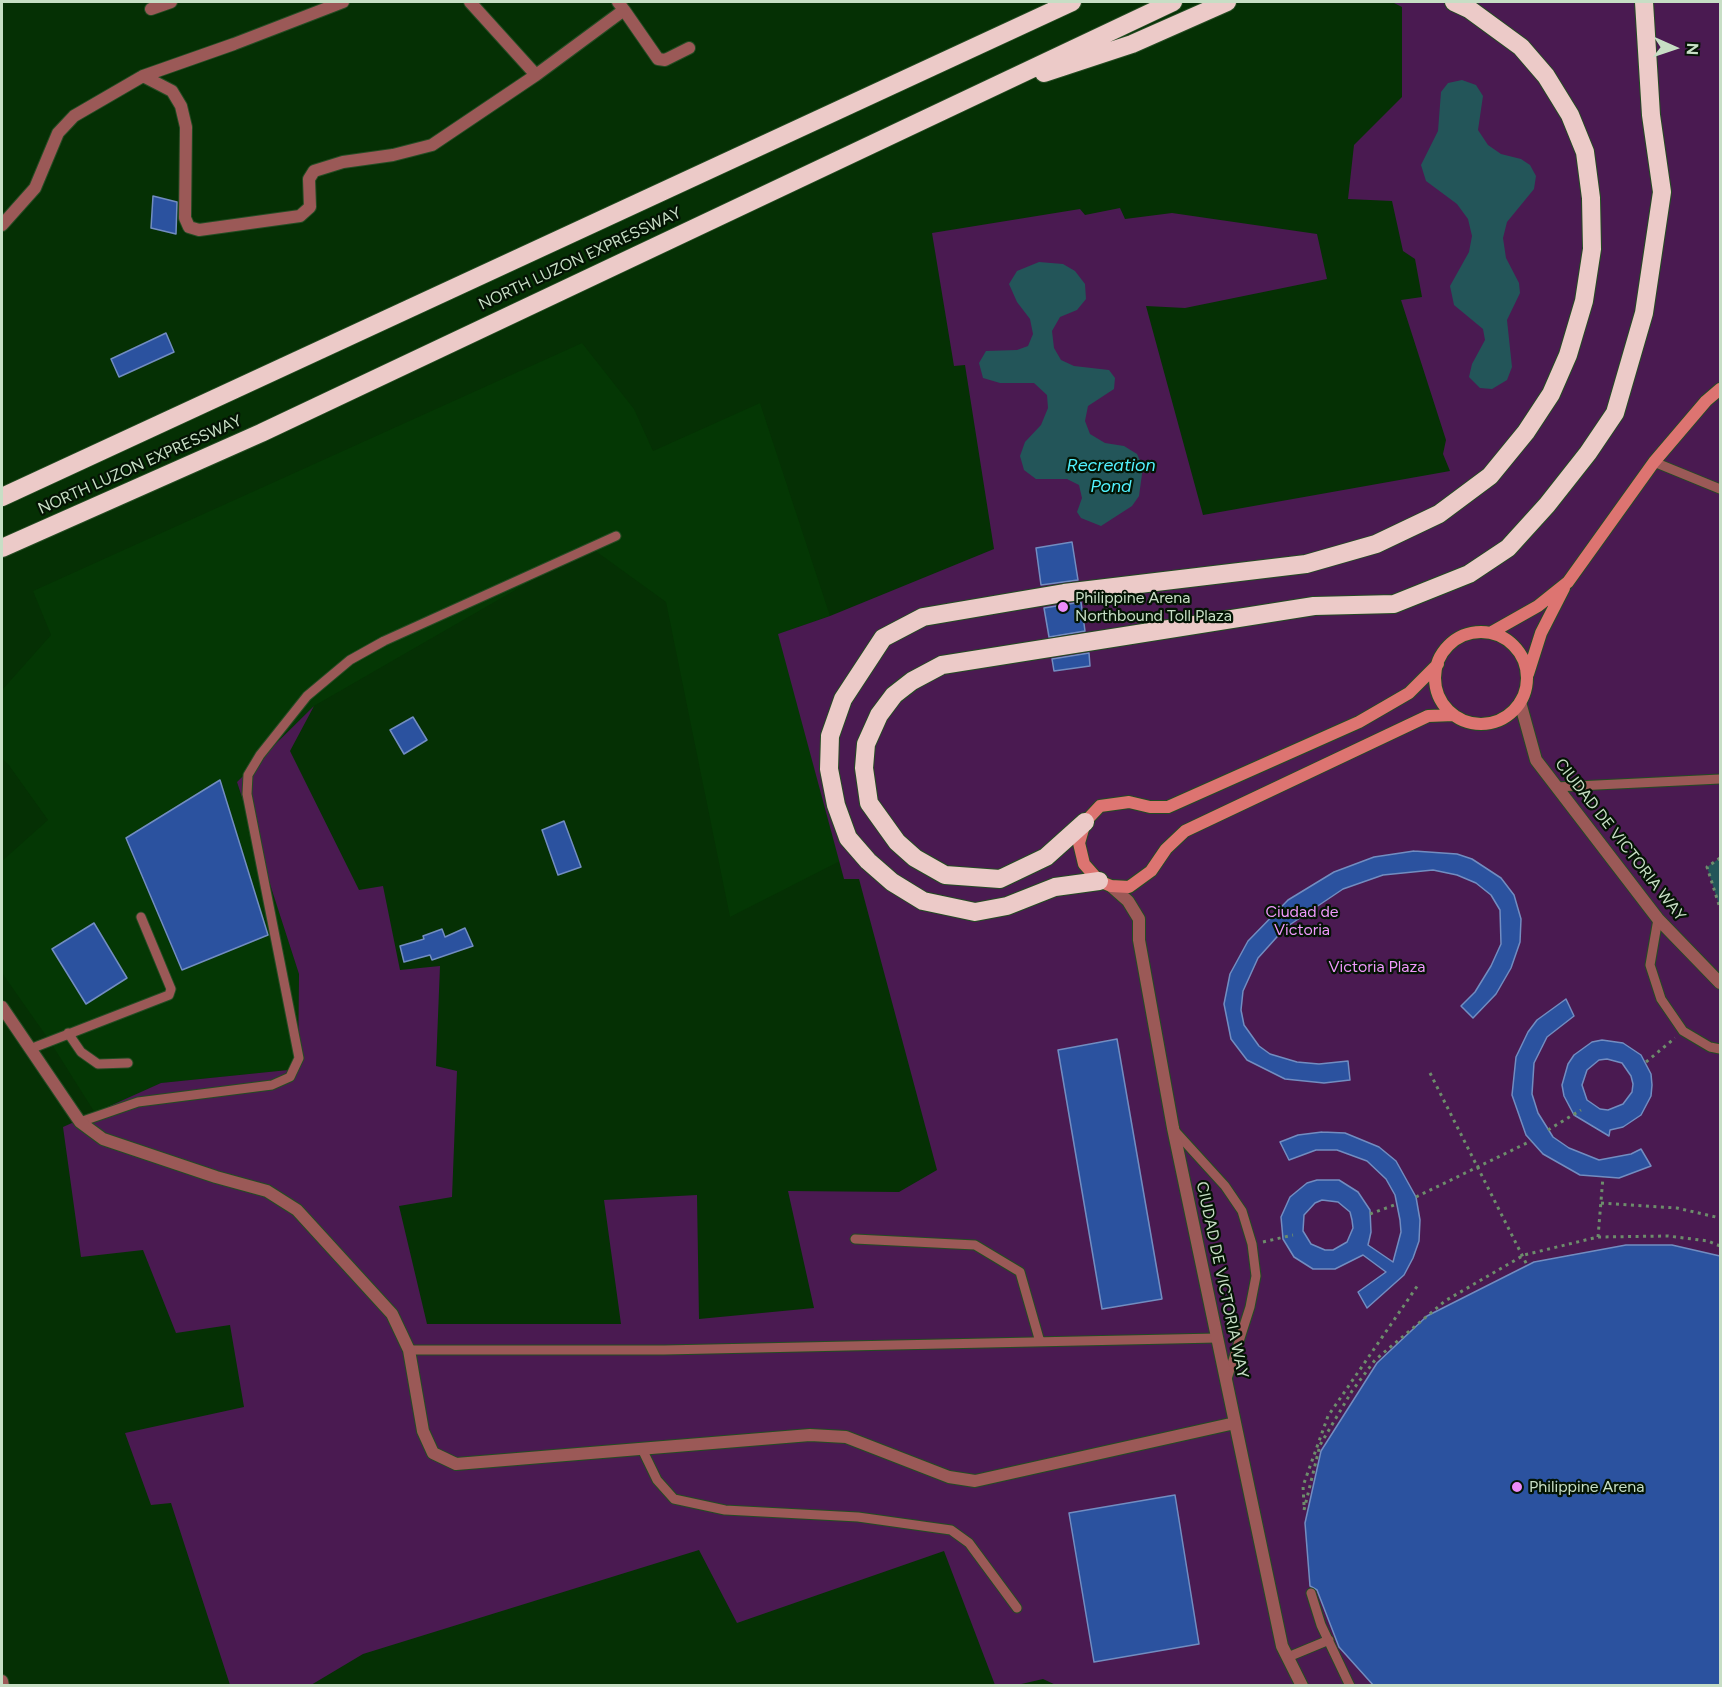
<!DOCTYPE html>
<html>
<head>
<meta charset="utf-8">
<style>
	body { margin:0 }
	#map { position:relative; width:1722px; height:1687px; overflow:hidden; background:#053004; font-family:Figtree,sans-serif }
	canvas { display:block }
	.frame { position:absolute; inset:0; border:3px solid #c7dec5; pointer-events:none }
	.north { position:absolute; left:1644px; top:18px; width:60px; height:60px; -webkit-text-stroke:4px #041404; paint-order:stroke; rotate:93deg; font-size:16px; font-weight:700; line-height:24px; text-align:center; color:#c7dec5 }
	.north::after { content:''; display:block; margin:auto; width:21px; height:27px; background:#c7dec5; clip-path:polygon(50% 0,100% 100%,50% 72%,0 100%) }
</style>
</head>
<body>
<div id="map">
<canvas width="1722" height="1687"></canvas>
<div class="frame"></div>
<div class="north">N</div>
</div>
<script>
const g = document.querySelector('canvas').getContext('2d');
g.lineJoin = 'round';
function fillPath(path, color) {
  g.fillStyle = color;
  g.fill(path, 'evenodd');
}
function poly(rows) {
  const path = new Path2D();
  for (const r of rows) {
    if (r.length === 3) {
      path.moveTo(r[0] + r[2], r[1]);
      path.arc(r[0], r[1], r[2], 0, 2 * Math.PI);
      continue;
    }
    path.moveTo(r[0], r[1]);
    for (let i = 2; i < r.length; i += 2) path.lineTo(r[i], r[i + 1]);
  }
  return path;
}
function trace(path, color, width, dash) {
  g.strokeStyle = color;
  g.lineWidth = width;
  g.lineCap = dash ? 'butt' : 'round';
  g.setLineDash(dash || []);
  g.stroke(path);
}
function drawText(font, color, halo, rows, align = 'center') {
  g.font = font + ' Figtree,sans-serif';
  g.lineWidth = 4.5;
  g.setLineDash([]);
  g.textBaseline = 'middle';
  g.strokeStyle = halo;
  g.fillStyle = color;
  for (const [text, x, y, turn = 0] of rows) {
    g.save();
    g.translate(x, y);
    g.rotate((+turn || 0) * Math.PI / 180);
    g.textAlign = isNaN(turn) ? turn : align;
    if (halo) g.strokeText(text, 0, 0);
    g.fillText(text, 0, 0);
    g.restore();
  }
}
fillPath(poly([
	[582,343,634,409,653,451,760,403,830,616,779,634,840,861,730,917,666,602,590,547,314,706,237,782,299,974,298,1069,162,1083,95,1113,49,1040,2,973,2,861,48,820,8,764,2,759,2,690,51,635,33,591]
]), '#043704');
fillPath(poly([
	[1392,2,1720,2,1720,1685,1058,1686,1043,1679,1017,1685,995,1685,944,1551,737,1623,699,1550,363,1654,311,1685,230,1685,171,1503,151,1505,125,1433,244,1407,230,1325,176,1333,143,1250,81,1257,63,1127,161,1083,298,1069,299,974,237,782,314,706,290,751,359,890,383,886,400,970,440,966,436,1066,457,1071,452,1197,399,1206,427,1324,621,1324,604,1200,697,1195,699,1319,814,1308,788,1191,899,1192,937,1170,859,879,844,879,778,634,830,616,994,549,965,365,954,366,932,233,1080,209,1085,215,1120,208,1125,219,1172,213,1317,234,1327,279,1185,308,1146,306,1203,515,1450,471,1443,454,1446,440,1401,300,1422,297,1415,259,1403,251,1392,201,1348,199,1354,145,1402,97,1402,7]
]), '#4a1a51');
fillPath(poly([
	[1462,80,1476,85,1483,96,1478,130,1488,145,1501,154,1521,159,1530,165,1536,176,1534,189,1507,222,1503,238,1506,258,1519,283,1520,293,1507,320,1512,367,1507,380,1492,389,1480,388,1469,377,1472,364,1485,340,1483,329,1454,305,1450,286,1469,252,1472,236,1468,219,1457,204,1426,181,1421,165,1438,131,1441,92,1448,83],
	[1039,262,1063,264,1075,271,1085,284,1086,299,1077,310,1060,317,1052,331,1054,348,1061,360,1074,366,1109,370,1115,378,1114,389,1088,406,1085,421,1090,434,1105,443,1124,446,1137,454,1143,467,1139,496,1132,506,1101,526,1081,518,1077,512,1082,498,1079,485,1067,479,1036,479,1024,470,1020,456,1025,442,1041,425,1048,408,1047,395,1034,383,1000,383,983,378,979,363,986,351,1017,350,1028,346,1033,334,1030,319,1017,302,1009,284,1017,271],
	[1720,858,1720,908,1707,867]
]), '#235559');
const building = poly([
	[153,196,177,202,176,234,151,228,153,196],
	[166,333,174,352,119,377,111,359,166,333],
	[1072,542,1078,580,1041,585,1036,548,1072,542],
	[1081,602,1085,631,1049,637,1044,608,1081,602],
	[1089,653,1090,666,1054,671,1052,659,1089,653],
	[413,717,427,740,404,754,390,730,413,717],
	[220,780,268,935,182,970,126,838,220,780],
	[564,821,581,867,558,875,542,830,564,821],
	[1414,851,1457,854,1472,859,1501,878,1514,895,1521,919,1520,942,1511,968,1496,994,1473,1018,1461,1006,1475,992,1491,966,1501,944,1500,910,1491,895,1476,883,1457,875,1433,870,1383,875,1343,889,1285,928,1258,958,1243,991,1241,1010,1244,1025,1259,1046,1270,1054,1297,1062,1319,1064,1348,1061,1350,1080,1324,1083,1285,1079,1247,1060,1231,1039,1224,1004,1230,974,1248,941,1288,900,1334,872,1374,857,1414,851],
	[94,923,127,978,86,1004,52,949,94,923],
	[465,928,473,946,432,960,430,955,404,962,400,946,424,939,423,936,442,929,445,937,465,928],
	[1566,999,1574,1016,1547,1037,1534,1063,1532,1094,1538,1113,1553,1137,1569,1148,1599,1160,1631,1154,1641,1149,1651,1166,1619,1178,1580,1175,1543,1154,1526,1135,1512,1095,1516,1057,1528,1032,1537,1020,1566,999],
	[1117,1039,1162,1299,1102,1309,1058,1050,1117,1039],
	[1602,1040,1623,1043,1641,1055,1651,1074,1652,1085,1651,1096,1641,1115,1623,1127,1610,1130,1609,1136,1574,1115,1564,1096,1562,1085,1568,1064,1574,1055,1592,1042,1602,1040],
	[1607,1059,1622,1063,1631,1076,1633,1084,1632,1092,1623,1104,1608,1110,1600,1109,1587,1100,1582,1085,1587,1070,1599,1060,1607,1059],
	[1322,1132,1345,1133,1379,1147,1396,1161,1416,1197,1420,1220,1419,1241,1413,1258,1404,1275,1367,1308,1358,1292,1386,1272,1363,1255,1335,1269,1313,1269,1294,1257,1283,1239,1281,1217,1290,1197,1307,1183,1317,1180,1339,1180,1358,1192,1370,1210,1371,1232,1368,1245,1393,1262,1401,1232,1400,1220,1395,1195,1386,1179,1367,1161,1337,1150,1316,1150,1289,1160,1280,1142,1298,1135,1322,1132],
	[1322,1200,1338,1202,1350,1212,1352,1220,1353,1228,1347,1242,1333,1250,1325,1250,1311,1244,1303,1231,1304,1215,1315,1203,1322,1200],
	[1626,1245,1672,1245,1720,1256,1720,1686,1374,1686,1339,1647,1317,1590,1310,1586,1305,1523,1321,1451,1377,1363,1427,1316,1534,1262,1626,1245],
	[1175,1495,1199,1644,1094,1662,1069,1513,1175,1495]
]);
fillPath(building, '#2b529f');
trace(building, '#728dc1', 1.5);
const lane = poly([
	[1654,462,1720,489],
	[1556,787,1720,779],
	[1658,919,1650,965,1661,999,1683,1031,1710,1047,1720,1049],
	[68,1033,81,1052,98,1064,128,1063],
	[30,1049,169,995,171,989,141,917],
	[80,1122,138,1102,272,1085,290,1077,299,1058,247,794,248,775,260,755,307,696,350,660,384,641,616,536],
	[1174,1130,1225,1186,1242,1211,1252,1244,1256,1276,1250,1307,1227,1379],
	[855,1239,975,1245,1020,1272,1040,1342],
	[409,1350,664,1350,1217,1338],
	[642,1449,657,1480,674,1499,725,1510,858,1517,951,1530,969,1543,1017,1608],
	[1311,1593,1321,1625,1350,1686],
	[1288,1657,1329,1640]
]);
const street = poly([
	[151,9,171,2],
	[624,10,658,59,665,60,689,48],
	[536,75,624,10,618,2],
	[143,76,172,91,181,106,186,127,185,218,189,227,199,230,300,216,310,207,309,179,314,171,343,162,393,155,432,145,536,75,470,2],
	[2,225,35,188,58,133,74,116,143,76,234,44,343,2],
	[1520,702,1536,760,1658,919,1720,983],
	[1111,886,1128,901,1139,919,1139,940,1173,1128,1282,1646,1302,1686],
	[2,1007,80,1122,103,1139,216,1177,267,1191,297,1210,392,1314,409,1350,423,1431,433,1453,456,1464,810,1435,846,1437,949,1477,975,1481,1235,1423],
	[2,1681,3,1686]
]);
const secondary = poly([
	[1492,632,1538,606,1568,582,1654,462,1706,401,1720,389],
	[1481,678,46],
	[1438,664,1409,693,1359,722,1168,807,1150,807,1129,802,1100,806,1085,822,1079,843,1084,864,1099,881,1111,886,1129,887,1151,871,1166,849,1185,831,1428,716,1454,715],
	[1528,674,1541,633,1564,588]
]);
const highway = poly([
	[1044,73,1132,44,1227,2],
	[2,497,1072,2],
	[2,548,261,433,1173,2],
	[1085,822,1046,857,1000,879,945,875,915,858,897,842,869,803,864,768,866,744,879,715,894,695,912,681,942,665,1314,606,1394,604,1469,574,1508,548,1547,505,1588,453,1615,413,1644,313,1662,192,1651,115,1644,2],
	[1099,881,1055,887,1007,906,975,912,923,901,892,882,868,861,848,838,836,805,829,769,830,736,843,699,883,638,923,617,1064,593,1306,564,1376,544,1439,514,1490,476,1526,432,1551,394,1568,355,1584,301,1592,249,1591,198,1585,152,1570,115,1546,76,1521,47,1469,9,1454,2]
]);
trace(lane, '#244c23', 11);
trace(street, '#244c23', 14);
trace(secondary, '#244c23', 14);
trace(highway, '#244c23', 20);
trace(poly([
	[1720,858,1707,867,1720,908],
	[1646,1062,1675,1038],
	[1430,1073,1527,1265],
	[1548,1130,1581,1110],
	[1416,1197,1531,1141],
	[1601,1203,1677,1208,1720,1218],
	[1370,1214,1397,1204],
	[1598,1237,1603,1177],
	[1263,1242,1293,1235],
	[1304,1505,1303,1486,1328,1416,1418,1285],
	[1304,1510,1320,1445,1352,1391,1375,1360,1445,1301,1524,1255,1598,1237,1668,1236,1708,1241,1720,1246]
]), '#6d8d6b', 3, [3, 4.5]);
trace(lane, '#9b5957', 9);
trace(street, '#9b5957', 12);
trace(secondary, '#dd7471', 12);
trace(highway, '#eccac8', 18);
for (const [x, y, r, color] of [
	[1063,607,6,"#ed8cfa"],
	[1517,1487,6,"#ed8cfa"]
]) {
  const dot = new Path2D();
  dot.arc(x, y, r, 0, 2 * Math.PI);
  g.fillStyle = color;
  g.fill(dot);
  trace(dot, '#041404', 2);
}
drawText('16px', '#c7dec5', '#041404', [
	["NORTH LUZON EXPRESSWAY",580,259,-25],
	["NORTH LUZON EXPRESSWAY",140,465,-24],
	["CIUDAD DE VICTORIA WAY",1620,840,52],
	["CIUDAD DE VICTORIA WAY",1222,1280,78]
]);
drawText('16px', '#c7dec5', '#041404', [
	["Philippine Arena",1075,598],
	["Northbound Toll Plaza",1075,616],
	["Philippine Arena",1529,1487]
], 'left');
drawText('16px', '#ef98fb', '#041404', [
	["Ciudad de",1302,912],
	["Victoria",1302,930],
	["Victoria Plaza",1377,967]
]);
drawText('italic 18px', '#52f2fe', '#041404', [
	["Recreation",1111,466],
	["Pond",1111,487]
]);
</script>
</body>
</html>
